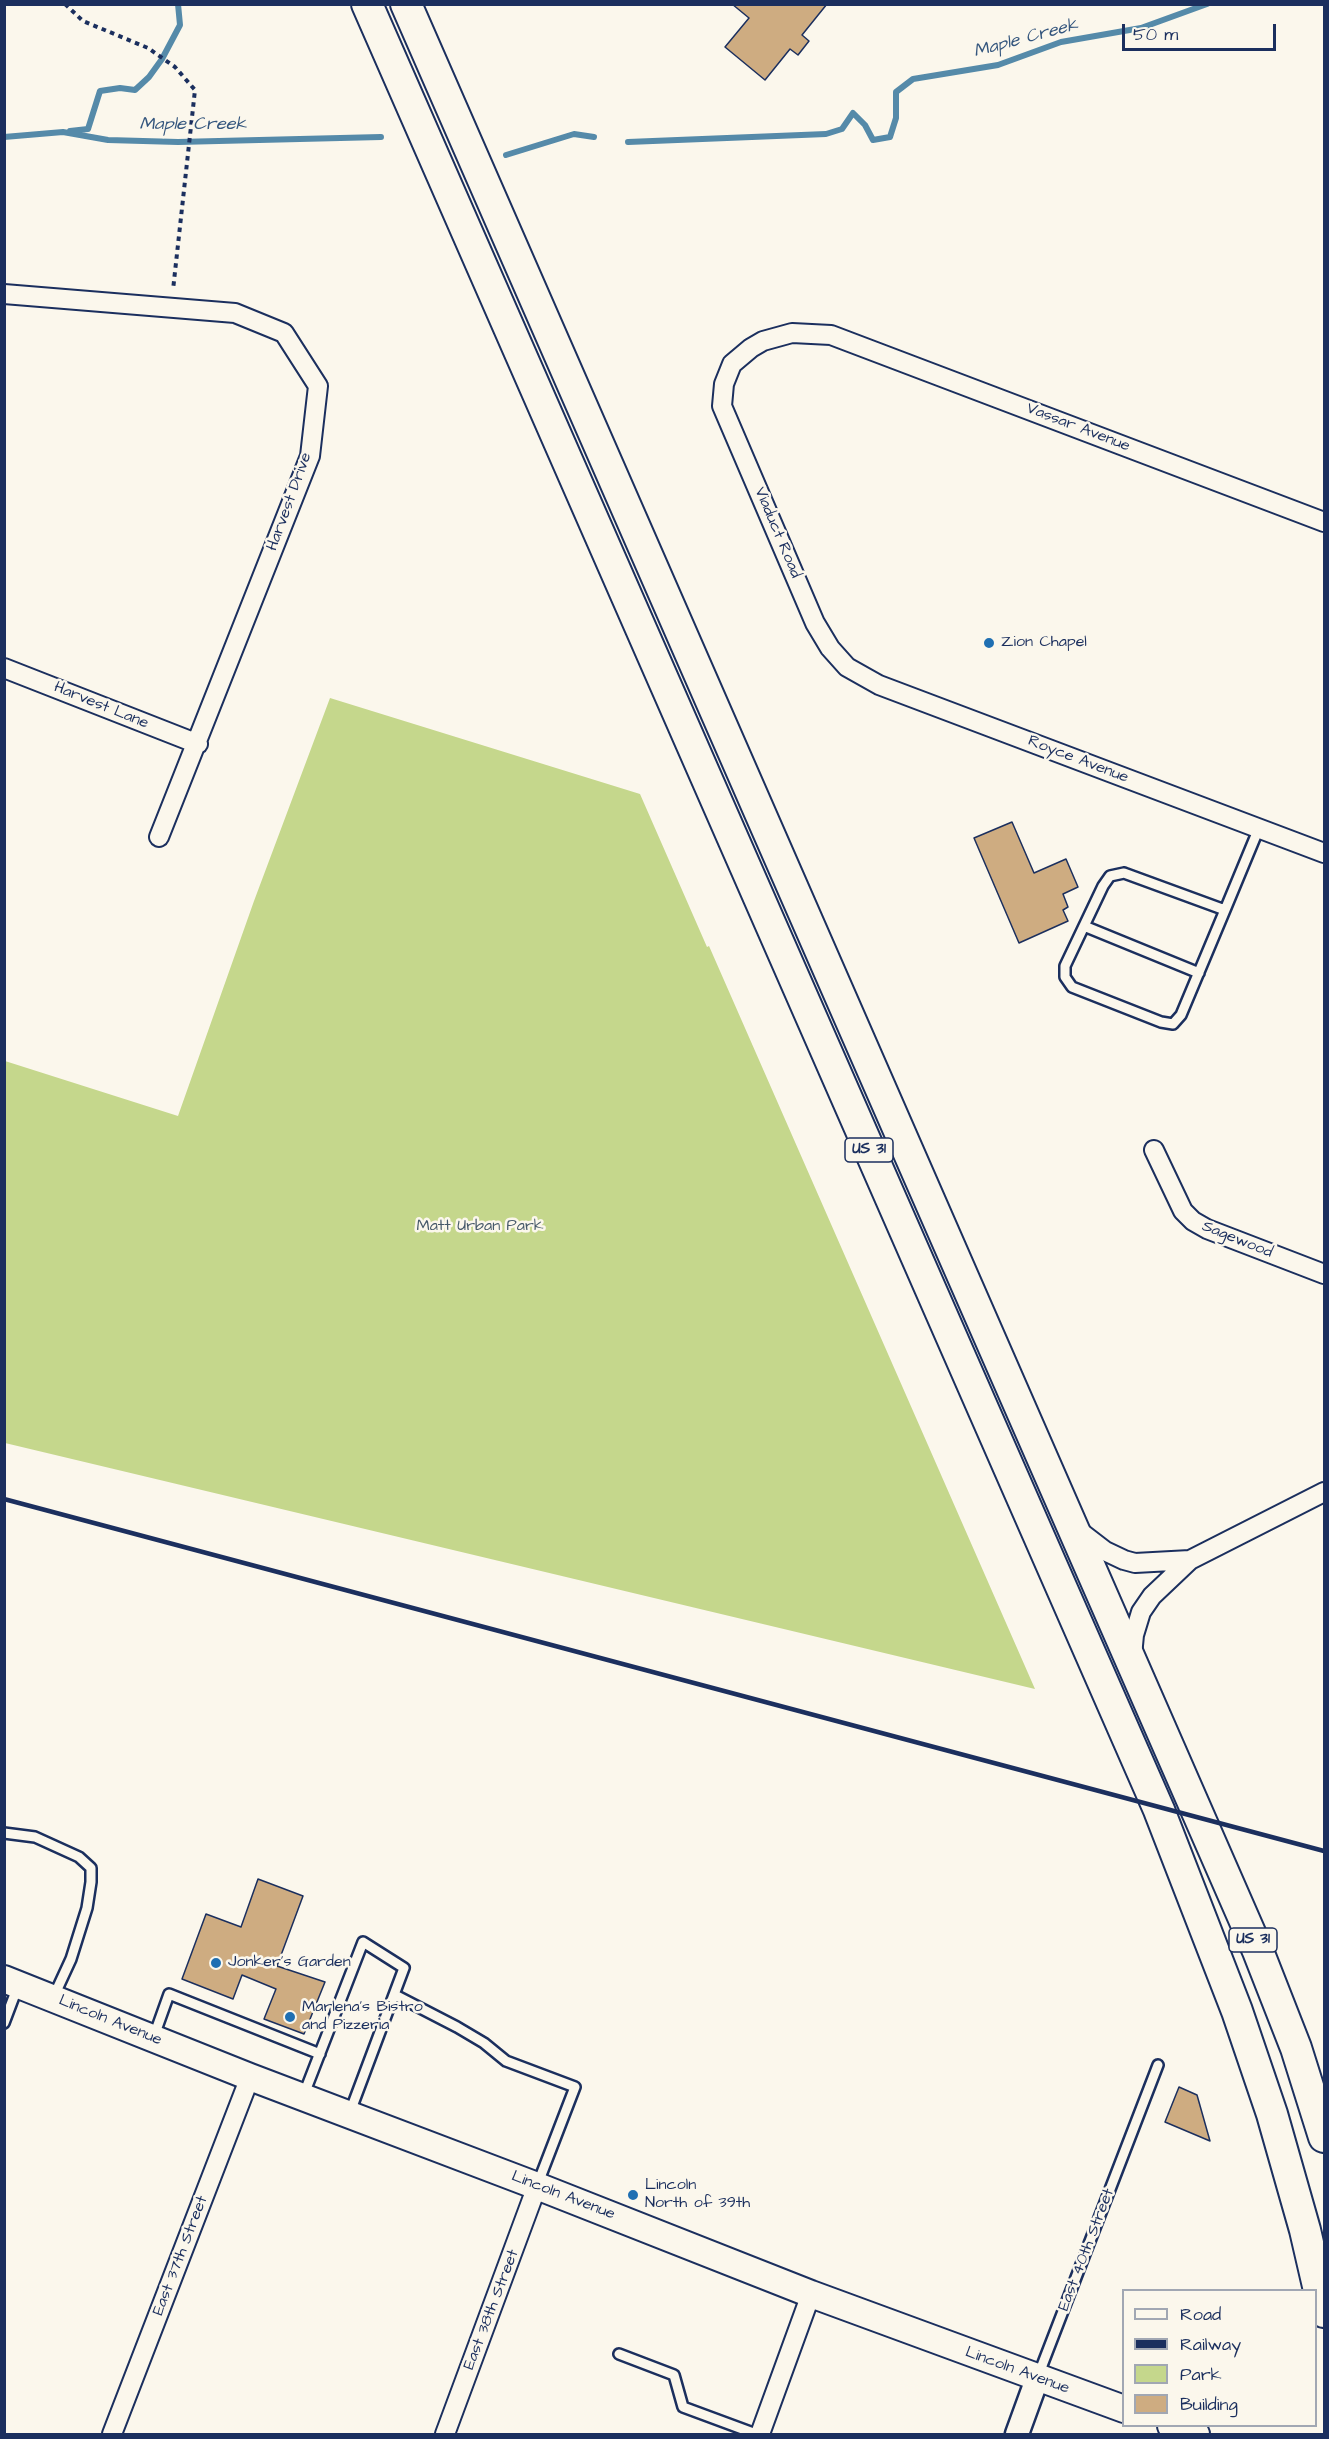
<!DOCTYPE html>
<html>
<head>
<meta charset="utf-8">
<style>
	body { margin:0 }
	#map { position:relative; width:1329px; height:2439px; overflow:hidden; background:#fbf7ec; font-family:"Architects Daughter",sans-serif }
	canvas { display:block }
	.frame { position:absolute; inset:0; border:6px solid #1b2f5e; pointer-events:none }
	.legend { position:absolute; left:1122px; top:2289px; width:195px; height:138px; box-sizing:border-box; background:#fbf7ec; border:2px solid #a1a7b3; margin:0; padding:8px 10px; list-style:none; font-size:18px; color:#1b2f5e }
	.legend li { display:flex; align-items:center; gap:12px; height:30px }
	.legend b { width:30px; border:2px solid #a1a7b3 }
	.scale { position:absolute; left:1122px; top:24px; width:154px; height:27px; box-sizing:border-box; border:3px solid #1b2f5e; border-top:0; padding-left:8px; font-size:18px; line-height:21px; white-space:nowrap; color:#1b2f5e; -webkit-text-stroke:4px #fbf7ec; paint-order:stroke }
</style>
</head>
<body>
<div id="map">
<canvas width="1329" height="2439"></canvas>
<div class="frame"></div>
<ul class="legend">
<li><b style="height:8px;background:#fbf7ec"></b>Road</li>
<li><b style="height:8px;background:#1b2f5e"></b>Railway</li>
<li><b style="height:16px;background:#c5d78c"></b>Park</li>
<li><b style="height:16px;background:#ceac81"></b>Building</li>
</ul>
<div class="scale">50 m</div>
</div>
<script>
const g = document.querySelector('canvas').getContext('2d');
g.lineJoin = 'round';
function fillPath(path, color) {
  g.fillStyle = color;
  g.fill(path, 'evenodd');
}
function poly(rows) {
  const path = new Path2D();
  for (const r of rows) {
    path.moveTo(r[0], r[1]);
    for (let i = 2; i < r.length; i += 2) path.lineTo(r[i], r[i + 1]);
  }
  return path;
}
function trace(path, color, width, dash) {
  g.strokeStyle = color;
  g.lineWidth = width;
  g.lineCap = dash ? 'butt' : 'round';
  g.setLineDash(dash || []);
  g.stroke(path);
}
function drawText(font, color, halo, rows, align = 'center') {
  g.font = font + ' "Architects Daughter",sans-serif';
  g.lineWidth = 5;
  g.setLineDash([]);
  g.textBaseline = 'middle';
  g.strokeStyle = halo;
  g.fillStyle = color;
  for (const [text, x, y, turn = 0] of rows) {
    g.save();
    g.translate(x, y);
    g.rotate((+turn || 0) * Math.PI / 180);
    g.textAlign = isNaN(turn) ? turn : align;
    if (halo) g.strokeText(text, 0, 0);
    g.fillText(text, 0, 0);
    g.restore();
  }
}
fillPath(poly([
	[330,698,640,794,707,947,709,946,1035,1689,5,1443,5,1061,178,1116,254,901]
]), '#c5d78c');
trace(poly([
	[70,131,88,129,100,91,120,88,135,90,149,77,162,59,180,25,178,4],
	[4,137,63,132,108,140,178,142,381,137],
	[628,142,826,134,842,129,853,113,865,125,873,140,890,137,896,118,896,92,913,79,998,65,1061,42,1141,28,1207,4],
	[506,155,574,134,594,137]
]), '#558aa9', 6);
const building = poly([
	[732,4,827,4,802,35,809,41,798,55,790,49,765,80,725,47,749,18,732,4],
	[1012,822,1034,873,1066,859,1078,887,1063,894,1068,907,1063,910,1068,921,1019,943,974,838,1012,822],
	[258,1879,303,1896,277,1966,325,1982,304,2034,264,2019,276,1989,242,1975,233,1999,182,1979,206,1914,241,1927,258,1879],
	[1179,2087,1197,2095,1210,2141,1165,2122,1179,2087]
]);
fillPath(building, '#ceac81');
trace(building, '#1b2f5e', 1.5);
const service = poly([
	[1124,873,1225,910,1181,1015,1173,1024,1161,1022,1072,987,1065,977,1065,966,1103,886,1110,876,1124,873],
	[1225,910,1259,828],
	[1084,926,1199,973],
	[4,1833,35,1837,79,1857,91,1868,91,1882,87,1908,71,1959,53,1998],
	[395,1995,457,2027,484,2043,506,2061,575,2087,538,2183],
	[4,2023,18,1986],
	[154,2036,169,1994,320,2054],
	[304,2094,363,1942,404,1968,350,2112],
	[619,2354,674,2375,683,2407,756,2434],
	[1038,2376,1158,2065]
]);
const minor = poly([
	[4,294,235,313,284,333,318,386,310,456,159,837],
	[1324,522,831,335,792,333,763,341,751,348,732,364,724,384,722,406,815,623,830,648,847,667,879,685,1324,853],
	[4,668,198,744],
	[1154,1150,1183,1211,1193,1221,1207,1229,1324,1274],
	[1079,1531,1105,1551,1124,1560,1135,1563,1190,1560],
	[1132,1656,1134,1635,1141,1612,1152,1596,1190,1560,1324,1492],
	[112,2434,250,2077],
	[445,2434,537,2186],
	[760,2434,811,2294]
]);
const tertiary = poly([
	[1017,2434,1037,2379]
]);
const secondary = poly([
	[4,1979,250,2077,537,2186,811,2294,1124,2409],
	[1171,2426,1196,2434]
]);
const trunk = poly([
	[367,4,1159,1810,1237,2011,1272,2114,1305,2230,1324,2312],
	[406,4,1258,1951,1296,2048,1324,2137]
]);
trace(service, '#1b2f5e', 14);
trace(minor, '#1b2f5e', 22);
trace(tertiary, '#1b2f5e', 27);
trace(secondary, '#1b2f5e', 30);
trace(trunk, '#1b2f5e', 34);
trace(poly([
	[65,4,83,21,148,48,175,67,195,90,173,290]
]), '#1b2f5e', 4, [4.5, 4.5]);
trace(service, '#fbf7ec', 9);
trace(minor, '#fbf7ec', 18);
trace(tertiary, '#fbf7ec', 22);
trace(secondary, '#fbf7ec', 26);
trace(trunk, '#fbf7ec', 30);
trace(poly([
	[4,1499,1324,1851]
]), '#1b2f5e', 4.5);
for (const [x, y, r, color] of [
	[989,643,6,"#1f6fb2"],
	[216,1963,6,"#1f6fb2"],
	[290,2017,6,"#1f6fb2"],
	[633,2195,6,"#1f6fb2"]
]) {
  const dot = new Path2D();
  dot.arc(x, y, r, 0, 2 * Math.PI);
  g.fillStyle = color;
  g.fill(dot);
  trace(dot, '#fbf7ec', 2);
}
for (const [x, y, w] of [
	[869,1150,48],
	[1253,1940,48]
]) {
  const box = new Path2D();
  box.roundRect(x - w / 2, y - 12, w, 24, 4.5);
  g.fillStyle = '#fbf7ec';
  g.fill(box);
  trace(box, '#1b2f5e', 1.5);
}
drawText('bold 15px', '#1b2f5e', null, [
	["US 31",869,1150],
	["US 31",1253,1940]
]);
drawText('16px', '#1b2f5e', '#fbf7ec', [
	["Vassar Avenue",1078,428,21],
	["Harvest Drive",290,502,-70],
	["Viaduct Road",777,533,67],
	["Harvest Lane",101,706,22],
	["Royce Avenue",1078,760,21],
	["Sagewood",1237,1240,22],
	["Lincoln Avenue",110,2021,22],
	["Lincoln Avenue",563,2196,21],
	["East 40th Street",1087,2250,-69],
	["East 37th Street",181,2256,-69],
	["East 38th Street",492,2310,-69],
	["Lincoln Avenue",1017,2371,20]
]);
drawText('16px', '#1b2f5e', '#fbf7ec', [
	["Zion Chapel",1001,643],
	["Jonker's Garden",228,1963],
	["Marlena's Bistro",302,2008],
	["and Pizzeria",302,2026],
	["Lincoln",645,2186],
	["North of 39th",645,2204]
], 'left');
drawText('16px', '#46596a', '#fbf7ec', [
	["Matt Urban Park",480,1227]
]);
drawText('italic 18px', '#33557d', '#fbf7ec', [
	["Maple Creek",1026,39,-15],
	["Maple Creek",193,125]
]);
</script>
</body>
</html>
